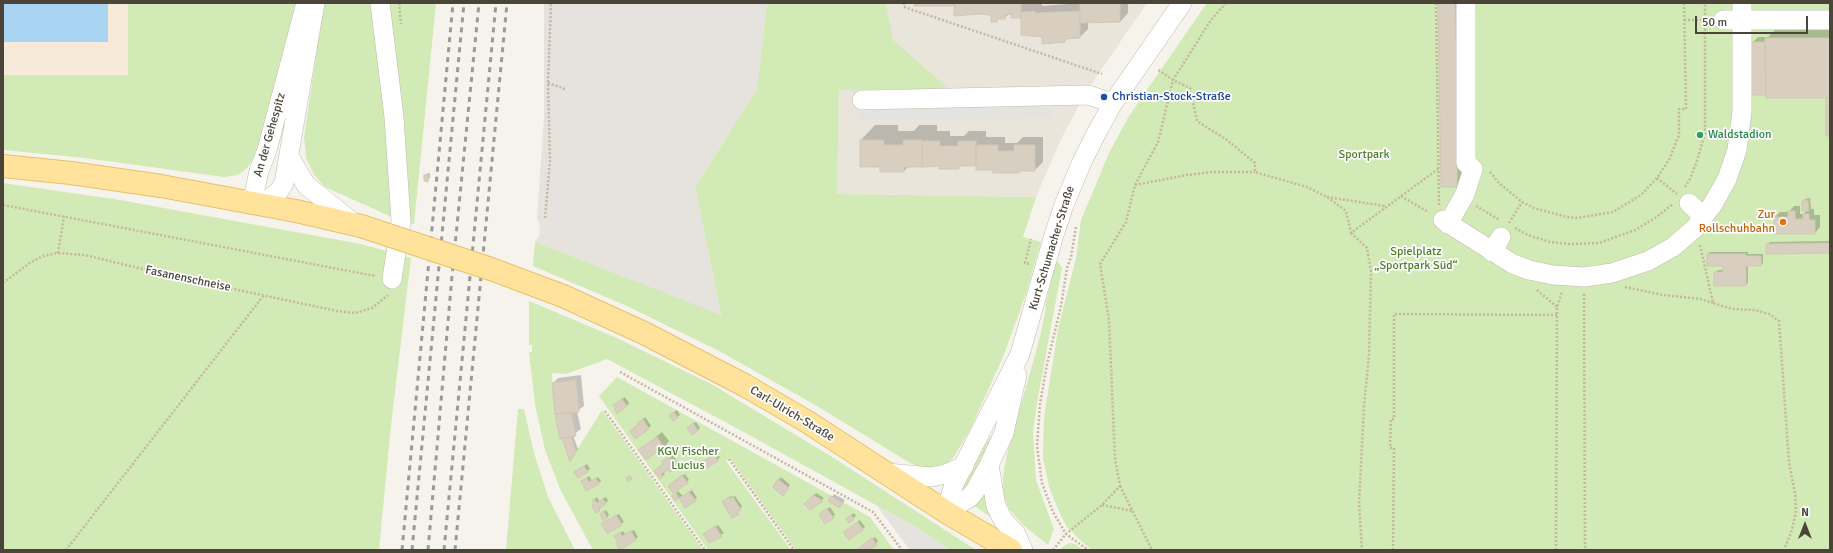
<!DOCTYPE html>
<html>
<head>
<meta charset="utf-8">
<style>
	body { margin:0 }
	#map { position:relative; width:1833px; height:553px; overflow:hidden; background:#f6f3ec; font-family:Signika,sans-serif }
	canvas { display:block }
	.frame { position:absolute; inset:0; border:4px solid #4b4439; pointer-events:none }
	.north { position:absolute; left:1785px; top:505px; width:40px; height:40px; -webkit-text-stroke:3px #fff; paint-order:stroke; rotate:0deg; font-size:11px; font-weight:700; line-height:16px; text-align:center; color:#4b4439 }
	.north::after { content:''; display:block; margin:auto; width:14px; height:18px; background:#4b4439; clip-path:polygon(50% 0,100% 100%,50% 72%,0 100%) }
	.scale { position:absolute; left:1695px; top:16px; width:113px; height:18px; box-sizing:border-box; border:2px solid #4b4439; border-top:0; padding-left:5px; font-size:12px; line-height:14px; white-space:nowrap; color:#4b4439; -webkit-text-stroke:3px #fff; paint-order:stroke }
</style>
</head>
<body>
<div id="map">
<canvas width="1833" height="553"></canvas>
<div class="frame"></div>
<div class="north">N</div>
<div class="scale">50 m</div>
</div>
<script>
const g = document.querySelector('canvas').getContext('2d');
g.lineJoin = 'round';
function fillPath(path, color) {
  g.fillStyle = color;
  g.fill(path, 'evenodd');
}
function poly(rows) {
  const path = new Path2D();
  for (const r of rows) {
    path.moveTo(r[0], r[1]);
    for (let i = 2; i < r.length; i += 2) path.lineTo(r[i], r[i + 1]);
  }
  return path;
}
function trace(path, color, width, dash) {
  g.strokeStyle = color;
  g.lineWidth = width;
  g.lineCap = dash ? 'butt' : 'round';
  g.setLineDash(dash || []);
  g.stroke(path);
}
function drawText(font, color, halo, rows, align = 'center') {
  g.font = font + ' Signika,sans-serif';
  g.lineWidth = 3.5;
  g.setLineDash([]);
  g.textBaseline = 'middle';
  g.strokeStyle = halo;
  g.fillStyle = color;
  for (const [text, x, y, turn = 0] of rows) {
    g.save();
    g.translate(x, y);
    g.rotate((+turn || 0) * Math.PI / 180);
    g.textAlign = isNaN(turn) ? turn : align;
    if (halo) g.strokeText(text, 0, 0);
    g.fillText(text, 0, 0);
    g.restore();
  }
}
fillPath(poly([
	[886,3,1147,3,1088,89,1061,139,1036,197,837,194,839,90,948,89,892,40]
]), '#eae5da');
fillPath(poly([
	[3,3,128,3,128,75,3,75]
]), '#f7ead8');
fillPath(poly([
	[544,3,767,3,757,89,695,187,721,316,535,242,539,236,540,225,537,218,544,116]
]), '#e6e2dd');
fillPath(poly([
	[128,3,297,3,263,134,253,159,247,168,238,175,224,177,85,158,3,150,3,75,128,75],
	[324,3,370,3,377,47,388,143,394,218,325,187,314,175,306,158,304,137],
	[385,3,436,3,414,224,405,222],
	[767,3,886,3,893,40,949,89,839,90,837,194,1036,197,1023,237,1041,242,1026,294,1003,357,970,430,953,458,946,464,933,469,920,467,910,463,817,406,719,351,627,306,533,266,535,242,721,315,695,187,757,89],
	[1207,3,1830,3,1830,550,1092,550,1081,541,1067,527,1060,514,1049,487,1043,458,1044,417,1058,329,1076,258,1081,220,1109,153,1129,116],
	[3,183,120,200,361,244,411,258,391,425,379,550,3,550],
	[1056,262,1059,263,1062,268,1038,397,1033,432,1036,480,1054,529,1048,545,1023,525,1009,509,1003,495,1003,476,1007,454,1039,341,1046,308,1045,306],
	[529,301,617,338,713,385,829,455,976,550,949,550,921,530,740,430,607,359,566,374,552,373,555,414,560,439,562,438,570,461,602,410,703,550,593,550,561,491,545,450,535,404,529,352,532,352,532,345,529,345],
	[617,377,870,517,894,550,796,550,730,458,726,461,791,550,708,550,599,396],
	[518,409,524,409,534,453,548,497,575,550,506,550],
	[991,436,994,437,971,483,962,493,959,485],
	[983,491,984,492,991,517,974,506],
	[1069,543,1075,544,1083,550,1059,550,1065,545]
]), '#d2eab5');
fillPath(poly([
	[1052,89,1052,118,858,120,858,91],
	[877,506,921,530,949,550,910,550]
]), '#e5e3e0');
fillPath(poly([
	[3,3,108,3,108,42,3,42]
]), '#a9d4f2');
fillPath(poly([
	[915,3,1035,3,1042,4,1042,6,1081,3,1128,3,1128,13,1120,22,1088,22,1088,29,1080,37,1068,38,1064,41,1043,36,1022,15,1009,14,1004,18,999,18,997,21,992,14,955,5],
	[1440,3,1466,3,1467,175,1457,186],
	[1777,28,1830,28,1830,135,1827,97,1767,97,1752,43,1758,37,1768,37],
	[875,125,898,125,898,131,914,131,919,125,937,125,937,131,950,131,950,136,964,136,969,131,986,131,986,137,1005,137,1005,143,1017,143,1023,137,1043,137,1043,162,1035,170,1021,170,1018,172,977,165,961,165,958,168,940,165,909,166,904,171,881,166,861,166,861,140],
	[428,173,430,173,430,178,427,180,425,175],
	[1810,198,1811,209,1814,209,1814,215,1820,215,1820,227,1815,233,1775,217,1780,212,1789,212,1794,206,1800,206,1800,214,1803,214,1808,210,1803,201,1805,199],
	[1830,241,1830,252,1767,245,1770,242],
	[1710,252,1748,252,1748,254,1763,254,1763,263,1760,265,1748,265,1748,283,1745,285,1715,273,1718,270,1724,270,1724,265,1708,254],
	[581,375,584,406,577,411,581,429,573,435,578,449,570,460,556,414,553,383,558,378],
	[625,397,629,403,627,406,617,403],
	[677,410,680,415,673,420,670,415],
	[645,417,651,426,635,437,631,431],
	[696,422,700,428,698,430,691,425],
	[662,432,669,441,662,450,640,450],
	[716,453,720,457,717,460,702,463],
	[672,454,679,465,663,472,665,474,660,478,655,471,664,464,665,459],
	[587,464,590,469,578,477,575,472],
	[685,474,689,480,687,482,672,483],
	[589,476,592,481,598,477,601,481,598,483,582,481],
	[781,477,790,485,785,492,774,486],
	[692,490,697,498,686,506,680,497,676,499,673,496,678,491,683,496],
	[816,493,824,498,810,509,805,504],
	[834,494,845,500,840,507,832,497],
	[732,496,733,497,735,496,742,506,738,513,726,500],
	[597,497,599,501,606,497,608,501,600,506,601,508,596,512,593,501],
	[830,507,835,515,833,517,822,512],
	[606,510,609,515,607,518,604,512],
	[854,513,856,516,849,521,850,516],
	[619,514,624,522,607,533,605,522],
	[860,520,865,527,849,539,847,530],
	[718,525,724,533,709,542,707,532],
	[634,530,638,537,635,539,617,543,619,541,618,534,623,531,625,534],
	[875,537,878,541,876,544,867,550,857,550]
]), '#0003');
const building = poly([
	[914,3,954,3,954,6,914,6,914,3],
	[954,3,1021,3,1021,18,1011,18,1011,14,1005,15,1005,19,997,19,997,22,991,22,991,15,979,14,954,16,954,3],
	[1080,3,1120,3,1120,22,1080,23,1080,3],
	[1438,3,1455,3,1456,44,1460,44,1457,144,1457,187,1441,187,1438,3],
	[1035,11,1035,13,1080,11,1080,38,1065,39,1065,42,1042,44,1042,37,1021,35,1021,12,1035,11],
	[1765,38,1830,38,1830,98,1766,98,1765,38],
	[1751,42,1765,42,1766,95,1751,95,1751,42],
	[1826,98,1830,98,1830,136,1826,136,1826,98],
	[860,140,884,140,884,145,903,145,903,140,922,140,922,167,904,167,904,172,880,172,880,167,860,167,860,140],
	[922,141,940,141,940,146,958,146,958,141,976,141,976,166,959,166,959,169,939,169,939,166,922,167,922,141],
	[976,145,998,145,998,151,1014,151,1014,145,1035,145,1035,171,1019,171,1019,173,993,173,993,170,976,170,976,145],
	[424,175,428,175,428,182,424,181,424,175],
	[1808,200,1809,211,1802,211,1802,201,1808,200],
	[1788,211,1795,211,1795,219,1803,219,1803,214,1809,214,1809,220,1815,220,1815,234,1774,234,1774,217,1788,217,1788,211],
	[1830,243,1830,253,1766,254,1766,244,1830,243],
	[1707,254,1746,254,1746,256,1761,256,1761,266,1746,266,1746,286,1714,286,1714,272,1723,272,1723,266,1707,266,1707,254],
	[576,380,579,412,555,414,552,383,576,380],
	[622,399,627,406,617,414,613,405,622,399],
	[674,412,678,418,673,421,669,415,674,412],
	[571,413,576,436,560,439,555,414,571,413],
	[643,419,649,429,635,439,630,431,638,425,637,423,643,419],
	[693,423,698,431,692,435,687,428,693,423],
	[571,437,576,452,570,462,562,438,571,437],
	[657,437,664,447,661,449,663,451,659,454,657,452,646,460,638,450,657,437],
	[714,454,718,461,705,469,701,463,714,454],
	[669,456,677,468,670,472,668,470,661,474,663,477,660,479,654,471,663,464,661,462,669,456],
	[584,466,588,472,578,478,574,472,584,466],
	[682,475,688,483,673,493,668,486,682,475],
	[630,476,632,479,628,482,626,478,630,476],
	[587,478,589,482,596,478,599,484,586,491,581,481,587,478],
	[778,479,789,488,783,496,773,487,778,479],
	[689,492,696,501,685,508,679,498,689,492],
	[676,493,679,498,675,501,672,496,676,493],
	[813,495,823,501,810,510,804,504,813,495],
	[831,496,843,503,840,508,828,501,831,496],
	[729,497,730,499,733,497,741,510,738,511,739,514,732,518,722,502,729,497],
	[594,499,597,503,603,499,606,504,598,509,600,511,596,513,592,506,594,504,592,500,594,499],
	[827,509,834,518,825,524,819,514,827,509],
	[604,511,607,518,603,521,600,514,604,511],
	[616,515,622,525,607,534,601,524,616,515],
	[851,515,854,519,849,523,846,519,851,515],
	[858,522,863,530,849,540,843,532,858,522],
	[715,526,722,537,709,543,703,534,715,526],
	[631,531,636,540,620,550,616,543,618,542,614,536,620,532,622,536,631,531],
	[872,538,877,545,869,550,856,550,872,538]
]);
fillPath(building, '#d8cfc1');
trace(building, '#d3c7b4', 1);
const minor = poly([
	[306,3,267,150,259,171,252,203,269,199,279,191,284,183,315,3],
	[380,3,394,117,401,221,392,279],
	[1723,20,1830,20],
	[862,100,1088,95,1113,103],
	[289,156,306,185,356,225],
	[1689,203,1704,217],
	[1443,220,1513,264,1529,270,1553,275,1584,277,1612,273,1648,261,1673,247,1695,228,1713,204,1727,179,1737,150,1742,112,1742,3],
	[1448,224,1465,194,1473,169,1466,163,1466,3],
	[1492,252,1501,237],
	[989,465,996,506,1003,520,1016,534,1023,550],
	[887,473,931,477,946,474,964,466],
	[946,512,954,484,1020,354,1054,235,1064,205,1081,164,1097,132,1113,103,1182,3],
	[946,512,969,498,975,491,989,465,1004,433,1017,375]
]);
const major = poly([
	[3,166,71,173,161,186,296,211,361,226],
	[563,296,644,333,746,386,806,421,946,512,1011,550]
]);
trace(minor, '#c2bbae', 20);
trace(major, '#e6c16a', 24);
trace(poly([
	[399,3,401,24],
	[904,3,904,7,1102,74],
	[1226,3,1211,20,1173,80,1190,88,1197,121,1227,140,1255,163,1255,172,1307,187,1327,197,1346,211,1351,233,1438,169],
	[1436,3,1439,205],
	[1684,20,1705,20],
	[548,83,565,89],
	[1490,172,1499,183,1522,202,1534,208,1567,217,1577,218,1613,212,1641,195,1657,178,1670,158,1679,135,1679,109,1686,109,1684,3],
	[1657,178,1677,194],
	[1135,185,1187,175,1213,172,1255,172],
	[1685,187,1690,179,1697,161,1705,133,1705,3],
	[1401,196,1428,212],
	[1327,197,1385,206],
	[3,205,375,276],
	[1476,206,1500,220],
	[545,218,550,161,548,83,551,3],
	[1509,223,1522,202],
	[1076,227,1071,257,1067,268,1061,306,1047,364,1040,404,1037,446,1042,483,1053,512,1066,534,1088,550],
	[1515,228,1528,235,1550,242,1569,244,1599,243,1635,230,1655,218,1673,204],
	[1351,233,1367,248,1371,271,1369,355,1364,406,1359,504,1362,550],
	[1700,245,1713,303,1732,309,1755,310,1769,314,1779,321,1789,463,1795,493,1796,511,1792,530,1784,550],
	[58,253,64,216],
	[1029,264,1025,263,1031,239],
	[3,283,31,262,43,256,58,253,85,255,163,274,337,311,355,313,372,308,388,295],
	[1625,287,1663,295,1701,299,1713,303],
	[1537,290,1557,307],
	[1584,294,1585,550],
	[620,372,873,512,902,550],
	[605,411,705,550],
	[729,459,794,550],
	[1120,486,1152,550],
	[1102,505,1133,511],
	[66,550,264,295],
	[1053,550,1066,534,1102,505,1120,486,1115,459,1109,320,1100,264,1126,222,1135,185,1158,142,1173,80,1157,69],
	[1393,550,1394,448,1390,448,1391,419,1394,419,1394,314,1558,315],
	[1556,550,1557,307,1562,292]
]), '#c4b79f', 2.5, [2, 2]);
trace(minor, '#fff', 19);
trace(major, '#ffe39c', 22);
trace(poly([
	[402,550,453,3],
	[412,550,464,3],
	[428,550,452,276,479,3],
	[444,550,496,3],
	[455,550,507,3]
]), '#9a9a9a', 3, [5, 5]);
const majorBridge = poly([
	[361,226,491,269,563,296]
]);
trace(majorBridge, '#e6c16a', 24, []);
trace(majorBridge, '#ffe39c', 22);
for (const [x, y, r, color] of [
	[1104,97,4,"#1a4fb4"],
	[1700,135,4,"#2e9e5b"],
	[1783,222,4,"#e8710a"]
]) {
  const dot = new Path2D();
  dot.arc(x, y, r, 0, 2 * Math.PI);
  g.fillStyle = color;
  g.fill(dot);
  trace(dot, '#fff', 1.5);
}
drawText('12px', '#164399', '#fff', [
	["Christian-Stock-Straße",1112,97]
], 'left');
drawText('12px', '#4b4439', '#fff', [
	["An der Gehespitz",270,135,-74],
	["Kurt-Schumacher-Straße",1052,248,-73],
	["Fasanenschneise",188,279,12],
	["Carl-Ulrich-Straße",792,414,31]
]);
drawText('12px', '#27864d', '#fff', [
	["Waldstadion",1708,135]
], 'left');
drawText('12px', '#4a7f2a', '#fff', [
	["Sportpark",1364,155],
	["Spielplatz",1416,252],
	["„Sportpark Süd“",1416,266],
	["KGV Fischer",688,452],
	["Lucius",688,466]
]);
drawText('12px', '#c56008', '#fff', [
	["Zur",1775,215],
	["Rollschuhbahn",1775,229]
], 'right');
</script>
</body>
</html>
